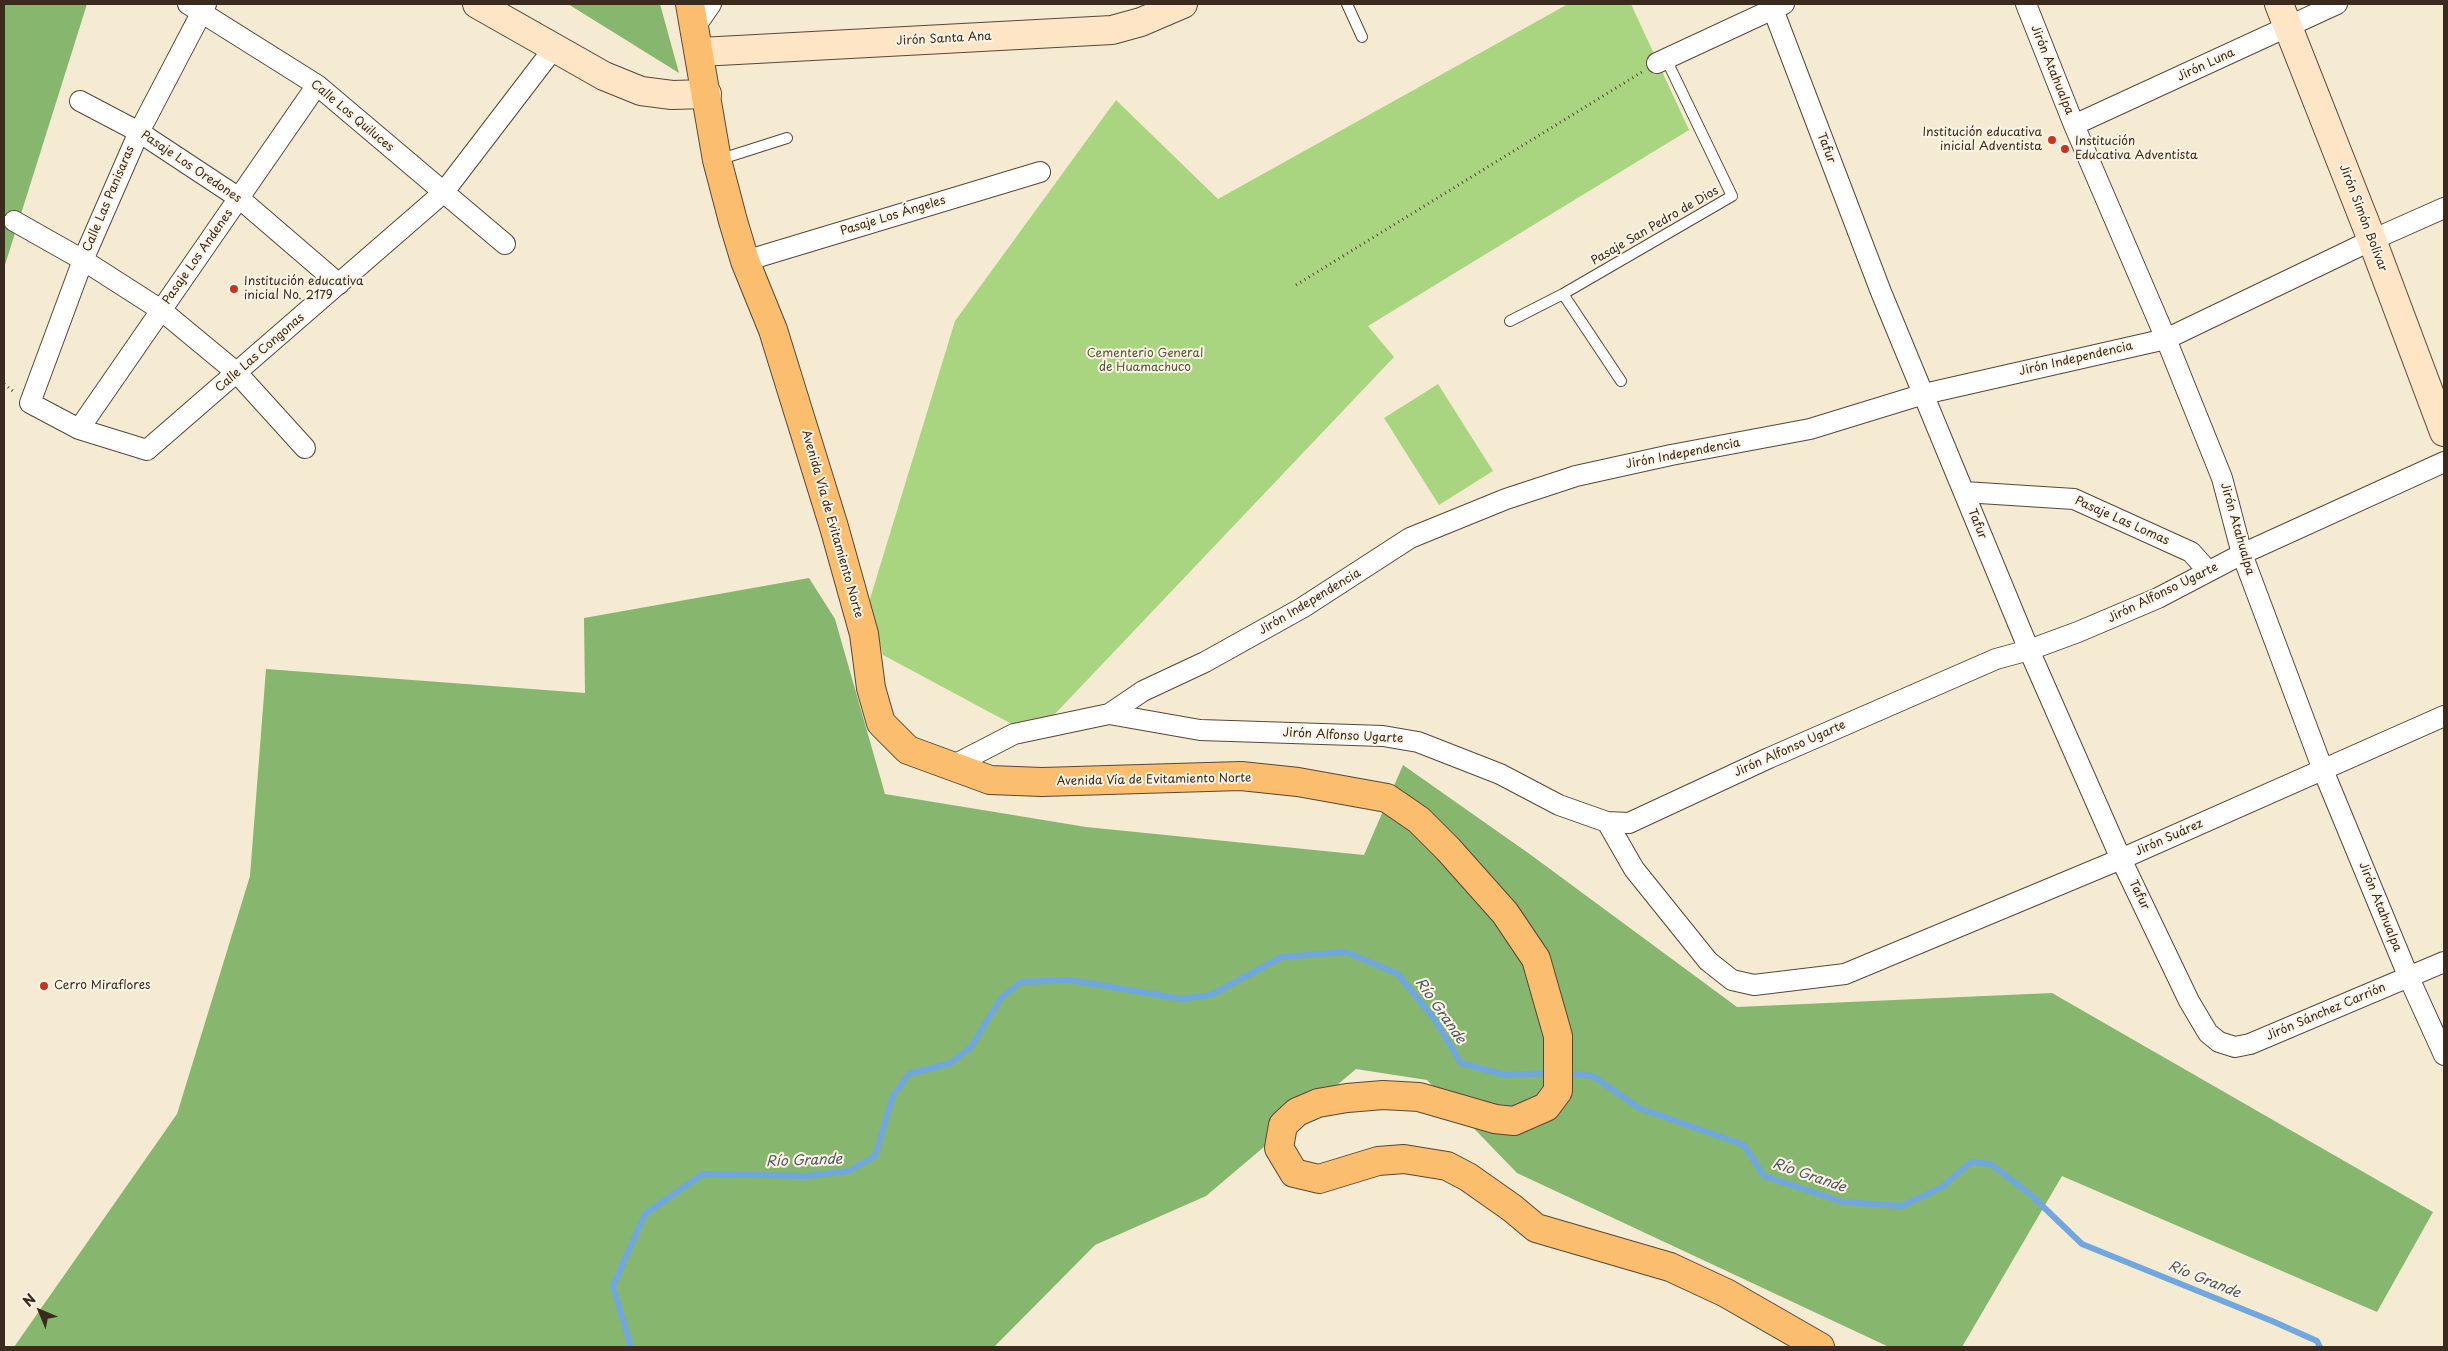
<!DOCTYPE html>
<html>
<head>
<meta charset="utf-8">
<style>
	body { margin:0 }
	#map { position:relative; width:2448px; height:1351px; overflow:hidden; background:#f4ebd2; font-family:"Playpen Sans",sans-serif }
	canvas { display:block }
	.frame { position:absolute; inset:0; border:5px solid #3b2a1e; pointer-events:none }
	.north { position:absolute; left:15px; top:1286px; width:50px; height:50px; -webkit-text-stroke:4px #fcf5e5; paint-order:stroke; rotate:315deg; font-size:14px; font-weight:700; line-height:20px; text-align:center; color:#3b2a1e }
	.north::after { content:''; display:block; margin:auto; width:18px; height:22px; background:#3b2a1e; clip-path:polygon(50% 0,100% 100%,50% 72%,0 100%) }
</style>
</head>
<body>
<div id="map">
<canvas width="2448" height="1351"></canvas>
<div class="frame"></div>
<div class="north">N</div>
</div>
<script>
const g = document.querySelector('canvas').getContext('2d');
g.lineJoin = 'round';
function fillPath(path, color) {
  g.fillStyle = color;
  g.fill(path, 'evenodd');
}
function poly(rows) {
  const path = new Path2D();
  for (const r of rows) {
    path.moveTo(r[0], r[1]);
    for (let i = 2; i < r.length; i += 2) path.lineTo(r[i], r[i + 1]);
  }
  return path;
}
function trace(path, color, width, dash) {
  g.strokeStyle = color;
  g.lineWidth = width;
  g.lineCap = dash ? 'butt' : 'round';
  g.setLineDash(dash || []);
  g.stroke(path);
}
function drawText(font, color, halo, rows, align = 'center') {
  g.font = font + ' "Playpen Sans",sans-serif';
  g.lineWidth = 4;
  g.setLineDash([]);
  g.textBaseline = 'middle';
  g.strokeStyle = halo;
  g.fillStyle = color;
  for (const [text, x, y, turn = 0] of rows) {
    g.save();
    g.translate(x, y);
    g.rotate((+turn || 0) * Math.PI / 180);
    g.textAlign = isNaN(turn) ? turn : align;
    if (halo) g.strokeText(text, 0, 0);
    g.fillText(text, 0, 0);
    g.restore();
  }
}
fillPath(poly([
	[1568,4,1631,4,1689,130,1368,326,1394,357,1034,736,883,655,869,602,955,321,1116,100,1218,199],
	[1438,384,1493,471,1439,505,1384,418]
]), '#aad580');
fillPath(poly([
	[4,4,87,4,4,268],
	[568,4,660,4,679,73],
	[809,578,835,619,885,794,1086,827,1364,855,1403,765,1531,855,1737,1007,2052,993,2433,1212,2377,1312,2062,1176,1962,1347,1889,1347,1517,1173,1427,1080,1356,1069,1206,1196,1095,1245,994,1347,14,1347,177,1114,250,876,266,669,585,693,584,618]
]), '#87b66e');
trace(poly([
	[1564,1073,1593,1076,1639,1108,1744,1145,1764,1176,1843,1202,1902,1206,1942,1187,1971,1162,1991,1164,2031,1195,2082,1244,2272,1321,2317,1341,2320,1347],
	[631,1347,613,1286,645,1214,703,1174,807,1176,849,1171,875,1156,893,1096,909,1074,951,1063,971,1047,1001,998,1021,982,1070,980,1182,999,1211,995,1282,957,1346,952,1398,974,1435,1020,1461,1063,1505,1075,1551,1073]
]), '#70a7de', 6);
const lane = poly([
	[1347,4,1362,37],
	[718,160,787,138],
	[1563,294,1621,381],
	[1510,321,1563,294,1732,196,1666,59]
]);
const street = poly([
	[188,4,317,85,505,244],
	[206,4,139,132,83,260,30,403,79,429,147,450,443,193,554,48],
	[1771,4,1881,292,2029,650,2121,859,2189,1001,2208,1033,2219,1042,2235,1047,2250,1044,2444,962],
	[2026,4,2074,125,2166,339,2222,478,2242,554,2323,770,2409,978,2444,1055],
	[695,27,711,4],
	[1657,63,1784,4],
	[80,101,139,132,239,198,339,284],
	[2074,125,2337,4],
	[14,221,83,260,161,310,237,373,305,448],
	[745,261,1040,172],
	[79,429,317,85],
	[1964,492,2074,499,2191,552,2208,571],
	[1109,714,1200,730,1383,736,1418,742,1500,774,1559,805,1607,822,1629,823,1769,758,1996,659,2029,650,2078,632,2158,598,2242,554,2444,462],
	[950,767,1014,734,1109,714,1143,691,1205,662,1302,608,1410,538,1506,499,1576,476,1671,455,1810,429,1924,394,2166,339,2372,240,2444,208],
	[1607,822,1634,869,1708,961,1732,980,1754,985,1845,974,2121,859,2444,716]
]);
const secondary = poly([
	[477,4,604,76,641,91,672,95,707,94],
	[2279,4,2372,240,2444,432],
	[700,52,1112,30,1141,22,1183,4]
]);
const highway = poly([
	[690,4,717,160,733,221,745,261,773,330,834,527,864,634,871,688,881,723,908,750,990,780,1042,782,1241,776,1298,782,1387,798,1419,820,1448,849,1505,913,1536,959,1558,1036,1558,1091,1546,1107,1514,1121,1495,1119,1419,1097,1383,1095,1347,1098,1318,1103,1297,1112,1283,1125,1279,1148,1294,1173,1319,1179,1378,1161,1404,1159,1447,1166,1468,1177,1512,1208,1536,1228,1670,1267,1726,1293,1820,1347]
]);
trace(lane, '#574739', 12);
trace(street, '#574739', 22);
trace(secondary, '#574739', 30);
trace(highway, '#574739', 30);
trace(poly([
	[1296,285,1642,72],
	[4,384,13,391]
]), '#574739', 3, [1, 4]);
trace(lane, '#fff', 10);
trace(street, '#fff', 20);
trace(secondary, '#fde5c5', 28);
trace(highway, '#fbbd6e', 28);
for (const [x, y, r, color] of [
	[2052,140,5,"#c8321e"],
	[2065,149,5,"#c8321e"],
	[234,289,5,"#c8321e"],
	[44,986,5,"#c8321e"]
]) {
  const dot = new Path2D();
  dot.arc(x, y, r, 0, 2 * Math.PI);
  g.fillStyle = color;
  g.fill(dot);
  trace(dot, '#fcf5e5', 2);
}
drawText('12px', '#3b2a1e', '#fcf5e5', [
	["Jirón Santa Ana",944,39,-3],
	["Jirón Luna",2206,65,-25],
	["Jirón Atahualpa",2052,70,68],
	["Calle Los Quiluces",352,116,40],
	["Tafur",1826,148,69],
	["Pasaje Los Oredones",191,167,34],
	["Calle Las Panisaras",109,199,-67],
	["Pasaje Los Ángeles",893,216,-17],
	["Jirón Simón Bolívar",2363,218,69],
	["Pasaje San Pedro de Dios",1655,226,-30],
	["Pasaje Los Andenes",198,257,-55],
	["Calle Las Congonas",260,353,-41],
	["Jirón Independencia",2076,359,-13],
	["Jirón Independencia",1683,454,-11],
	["Pasaje Las Lomas",2122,521,24],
	["Avenida Vía de Evitamiento Norte",832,524,74],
	["Tafur",1977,524,68],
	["Jirón Atahualpa",2237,529,74],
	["Jirón Alfonso Ugarte",2163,593,-26],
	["Jirón Independencia",1310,602,-31],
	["Jirón Alfonso Ugarte",1343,736,3],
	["Jirón Alfonso Ugarte",1790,749,-24],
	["Avenida Vía de Evitamiento Norte",1154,780,-1],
	["Jirón Suárez",2169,838,-24],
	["Tafur",2139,895,64],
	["Jirón Atahualpa",2380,907,68],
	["Jirón Sánchez Carrión",2326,1012,-23]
]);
drawText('12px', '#3b2a1e', '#fcf5e5', [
	["Institución educativa",2042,133,"right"],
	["inicial Adventista",2042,147,"right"],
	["Institución",2075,142],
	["Educativa Adventista",2075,156],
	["Institución educativa",244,282],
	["inicial No. 2179",244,296],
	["Cerro Miraflores",54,986]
], 'left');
drawText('12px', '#575536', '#fcf5e5', [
	["Cementerio General",1145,354],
	["de Huamachuco",1145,368]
]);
drawText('italic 14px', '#4e5661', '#fcf5e5', [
	["Río Grande",1440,1011,55],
	["Río Grande",804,1161,-2],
	["Río Grande",1809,1176,19],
	["Río Grande",2204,1280,22]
]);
</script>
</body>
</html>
